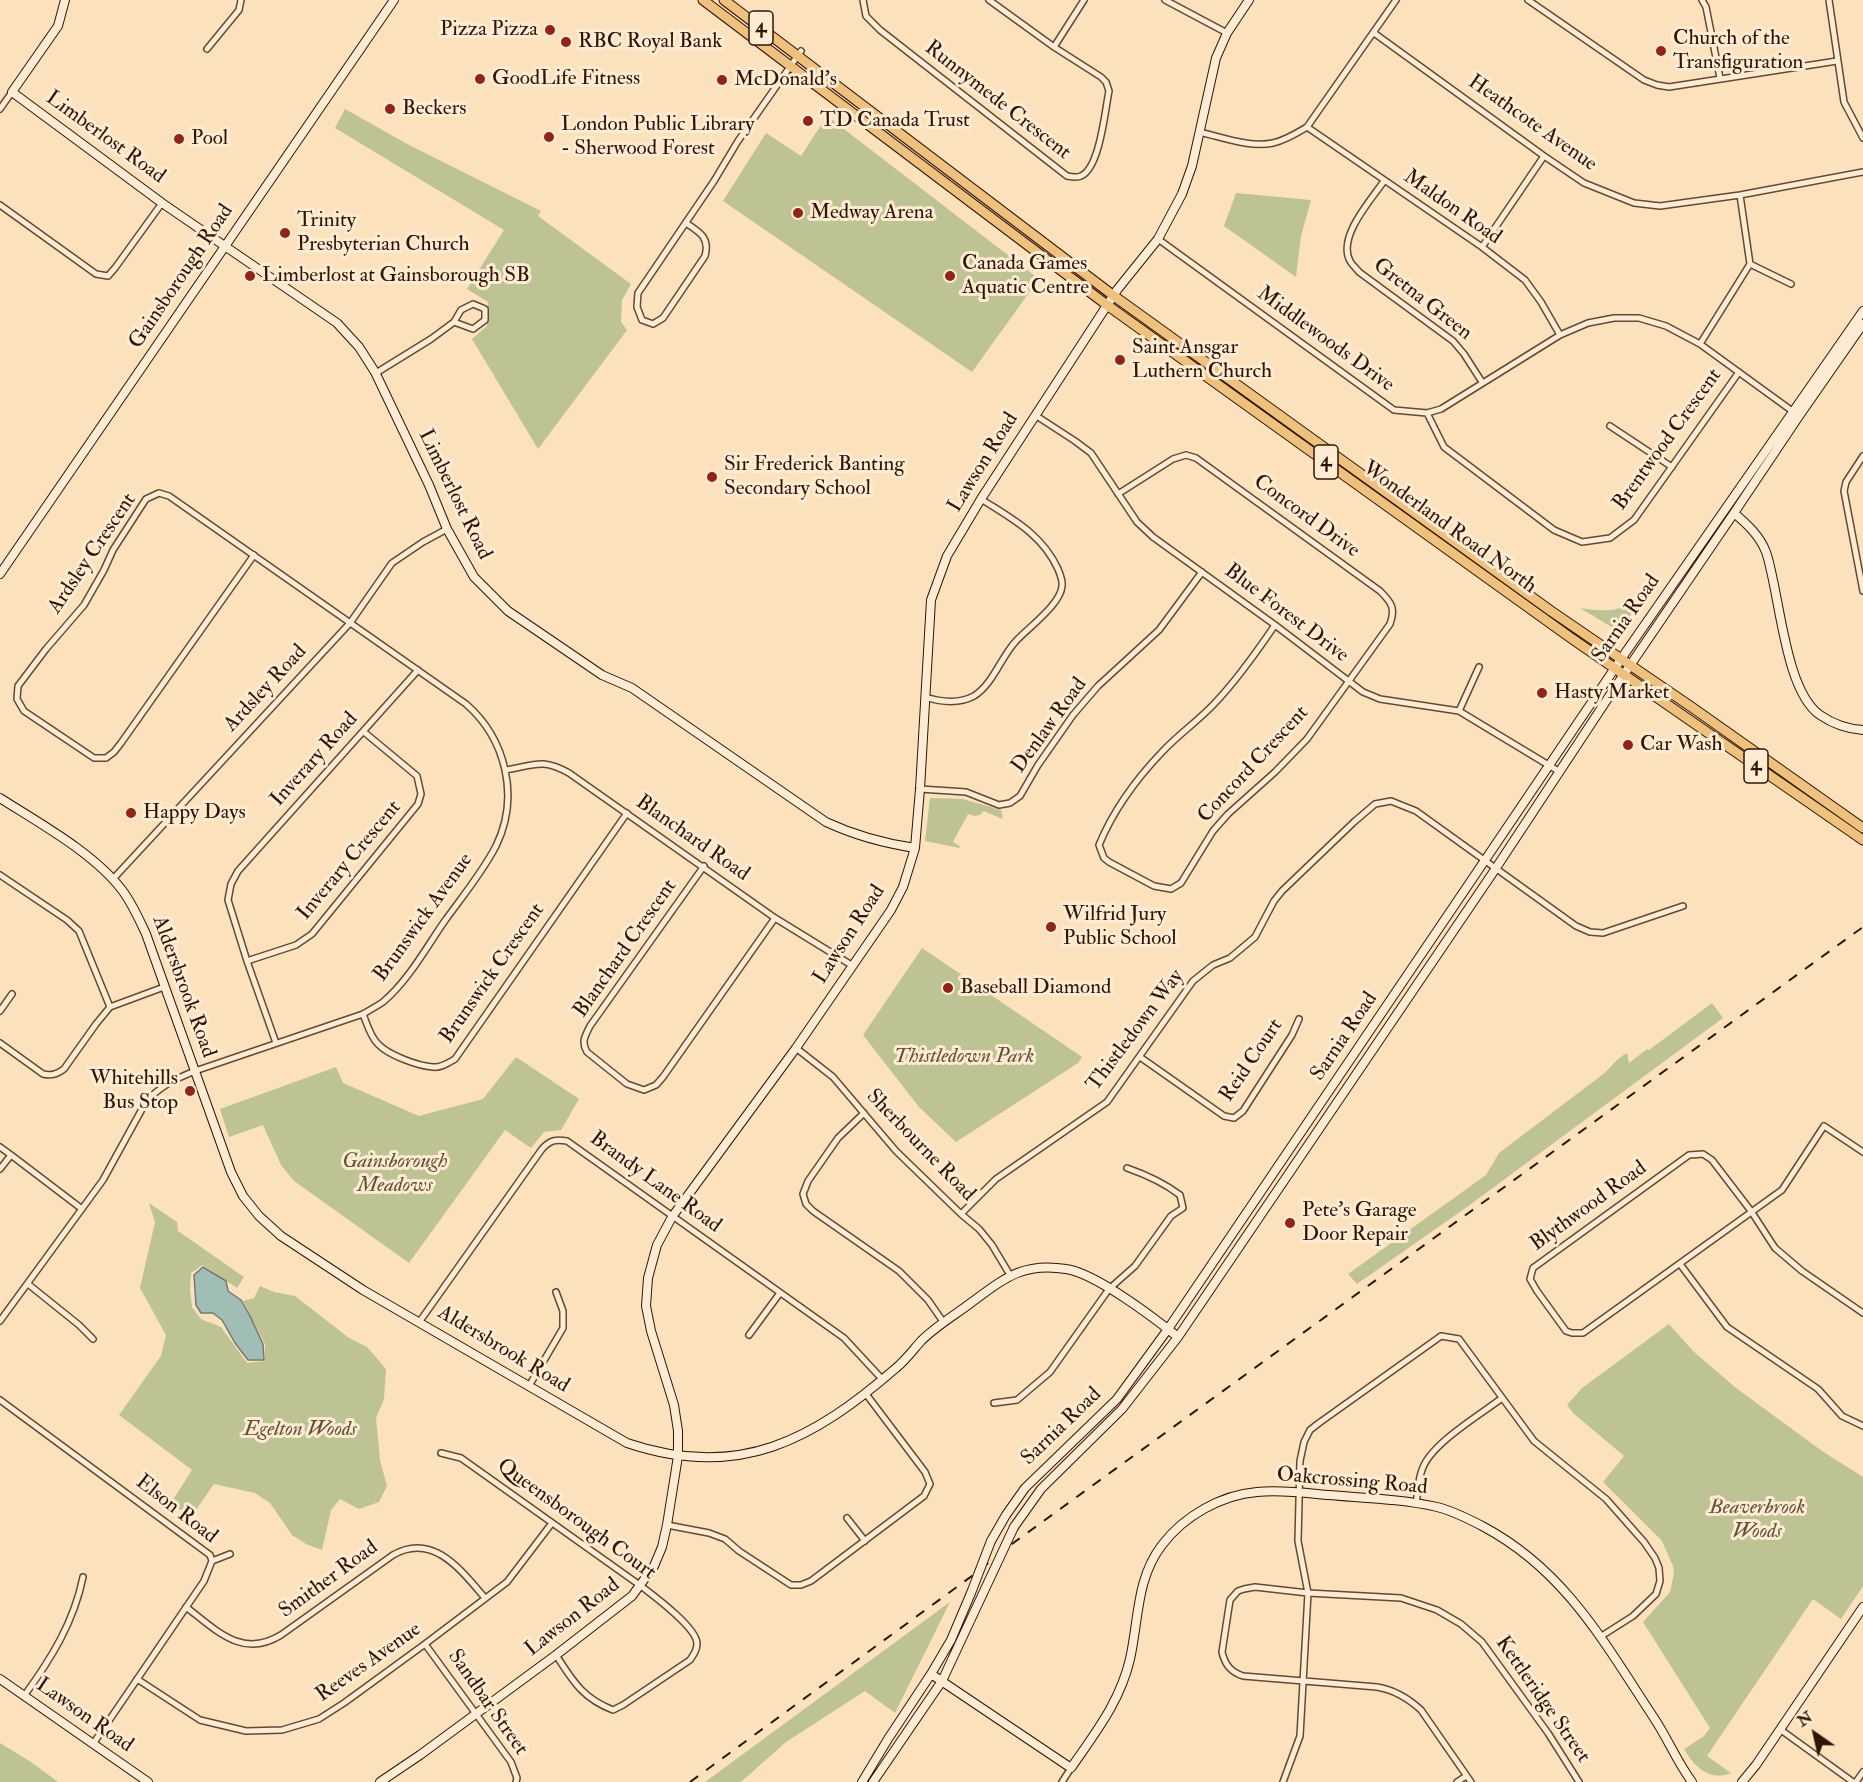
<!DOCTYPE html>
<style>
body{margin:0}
#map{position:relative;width:1863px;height:1782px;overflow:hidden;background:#fce2bc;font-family:"IM FELL Double Pica",serif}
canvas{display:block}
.north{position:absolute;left:1785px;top:1704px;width:60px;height:60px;-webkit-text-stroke:4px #fdecd3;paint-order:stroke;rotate:326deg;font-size:16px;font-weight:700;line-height:24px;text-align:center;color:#311406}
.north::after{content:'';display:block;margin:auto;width:21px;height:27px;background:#311406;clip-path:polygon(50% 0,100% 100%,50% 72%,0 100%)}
</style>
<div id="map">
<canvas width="1863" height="1782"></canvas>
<div class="north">N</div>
</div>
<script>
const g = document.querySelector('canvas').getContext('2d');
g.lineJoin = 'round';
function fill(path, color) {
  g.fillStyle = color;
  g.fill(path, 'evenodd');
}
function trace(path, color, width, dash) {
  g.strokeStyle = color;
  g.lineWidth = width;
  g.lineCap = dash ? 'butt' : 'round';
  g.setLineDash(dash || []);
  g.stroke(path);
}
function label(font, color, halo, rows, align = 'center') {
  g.font = font + ' "IM FELL Double Pica",serif';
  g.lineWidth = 6;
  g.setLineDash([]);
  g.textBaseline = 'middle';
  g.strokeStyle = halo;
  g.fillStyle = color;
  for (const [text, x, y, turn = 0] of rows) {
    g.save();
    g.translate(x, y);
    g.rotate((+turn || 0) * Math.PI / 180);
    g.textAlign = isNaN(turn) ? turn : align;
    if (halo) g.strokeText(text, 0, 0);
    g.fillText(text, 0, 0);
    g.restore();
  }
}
fill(new Path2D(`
 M345 109 409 145 541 211 538 216 631 284 622 300 621 322 627 330 538 449 472 339 487 326 488 302 467 289 504 230 335 128Z
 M827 116 1039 279 972 372 723 201 766 133 801 156Z
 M1236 193 1311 200 1301 236 1296 277 1224 226Z
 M1642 598 1620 632 1580 608C1606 612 1619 612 1642 598Z
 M930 798 963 799 1001 810 1003 819 984 811 980 815 975 816 968 814 953 842 960 846 959 848 925 841Z
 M922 948 1082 1057 1078 1063 956 1142 919 1107 863 1035Z
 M1712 1003 1723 1018 1467 1207 1357 1284 1348 1274 1486 1175 1499 1153 1602 1075C1611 1068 1617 1058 1627 1053L1629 1063 1647 1049 1649 1050Z
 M516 1057 579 1099 561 1130 544 1132 531 1148 505 1130 409 1263 294 1181 281 1165 263 1125 229 1137 220 1109 336 1067 343 1083 419 1116 483 1099Z
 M149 1203 177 1222 178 1231 244 1277 237 1288 203 1265 191 1273 190 1289 192 1307 201 1319 221 1327 247 1363 265 1361V1344L243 1301 254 1298 260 1286 274 1292 295 1296 349 1338 367 1347 386 1369 384 1399 376 1418 380 1460 387 1486 379 1502 359 1509 340 1499 331 1510 322 1550 306 1544 292 1535 270 1503 255 1493 214 1484 191 1517 171 1503 192 1470 119 1415 161 1356 166 1335 140 1288 155 1222Z
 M1669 1324 1693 1351 1736 1388 1822 1451 1863 1477V1586L1841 1619 1813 1599 1707 1756 1731 1773C1709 1782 1694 1766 1684 1749L1704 1736 1710 1728 1643 1622 1670 1592 1674 1573 1673 1566 1662 1541 1603 1482 1624 1456 1573 1413 1567 1405 1582 1388Z
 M950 1602 895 1713 865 1691 786 1742 741 1782H705Z
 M0 1743 31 1762 58 1782H0Z`), '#bdc392');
const water = new Path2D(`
 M203 1267 226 1281 228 1291 241 1300 250 1316 263 1344 264 1360H248L235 1343 222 1320 213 1313H201L196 1305 194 1275Z`);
fill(water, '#a0bdb6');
trace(water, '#747970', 1.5);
const street = new Path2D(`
 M863 0 866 16 880 30 1067 176C1072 177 1077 178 1081 176 1100 168 1105 110 1109 91L1106 82 1101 77 1054 47 989 0
 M1165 0 1227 33
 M1528 0 1644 80 1657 85 1669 87 1837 61
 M1702 0 1706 7 1720 78
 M1829 0 1844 102 1863 138
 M1374 33 1544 156 1584 183 1634 203 1660 206 1740 195 1863 172
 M1054 47 1084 0
 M207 49 239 10 241 0
 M0 109 12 92
 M1307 127 1482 247 1525 280 1541 302 1560 335
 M1199 132C1222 137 1250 148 1273 143 1286 140 1297 133 1307 127L1396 0
 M1384 181C1371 200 1337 237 1350 261 1352 265 1356 268 1359 272L1453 341 1464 354 1482 382
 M0 205 96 274 108 276 115 268 162 203
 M686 223C700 232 710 238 705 256L663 318 653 324 642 320 637 307 638 293 714 181 738 141 801 51
 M1158 239 1394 410 1427 413 1441 409 1560 335 1588 323 1614 318H1639L1666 326 1700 344 1795 413
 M1482 247 1544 156
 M1750 264 1791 284
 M1700 344 1750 264 1740 195
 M376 373 431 339 454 322 473 329 485 320V309L473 304 461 310 454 322
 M1427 413 1444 447 1554 530 1582 542 1610 538 1634 520 1739 372
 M1035 415 1075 441 1091 453 1137 522 1153 537 1275 625 1363 692 1380 699 1459 711 1560 772
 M1610 426 1672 467
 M1863 456 1846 482 1844 491 1863 591
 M1118 494 1173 459 1186 455 1196 458 1380 591C1391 602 1396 608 1390 624L1307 739 1275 772 1228 814 1213 831 1181 883 1171 889 1154 886 1109 862 1104 858 1099 845C1113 811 1137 778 1163 751 1179 734 1198 721 1214 704 1237 680 1256 653 1275 625
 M925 697C941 702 959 704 974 696 993 684 1001 657 1016 641 1028 628 1061 604 1062 586 1063 581 1060 574 1058 569 1042 534 1012 519 981 499
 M1459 711 1479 667
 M506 770C535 765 542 758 569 773L775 918 853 966
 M920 789 966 792 999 805 1010 803 1020 796 1038 765 1073 715 1098 686 1159 630 1202 572
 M704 866 590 1026C585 1036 581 1042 587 1052L627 1084 644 1090 656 1085 663 1077 775 918
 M0 875 67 920 79 931 110 1007
 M113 879 350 623 392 563 423 542 447 529
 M247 961 296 945 312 934 418 804 421 794 417 776 364 732
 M0 1011 12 994
 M363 1014C367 1024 370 1036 378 1044 388 1055 418 1066 433 1067 441 1068 448 1063 455 1059L627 813
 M0 1043 43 1074C52 1076 57 1074 64 1069L96 1024 110 1007 164 987
 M276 1043 247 961 228 900 231 884 238 871 418 670
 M796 1048 833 1077 896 1151 961 1214 979 1229 992 1245 1010 1275
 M1140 1057 1224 1116 1234 1118 1243 1111 1292 1035 1299 1019
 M864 1113 838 1138 808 1181 803 1194 806 1204 813 1211 899 1271 928 1300 944 1323
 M0 1147 11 1155
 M1863 1152 1824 1126 1782 1190 1583 1333H1572L1566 1331 1537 1291 1530 1279 1533 1268 1689 1155 1703 1154 1712 1160 1751 1211 1775 1248 1802 1271 1863 1313
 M0 1169 11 1155 82 1209
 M961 1214 996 1179 1107 1102 1193 981 1213 965 1230 958 1255 937 1274 901 1282 891 1354 822 1375 804 1391 801 1416 811 1576 926 1590 932 1603 933 1683 906
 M1680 1264 1727 1327 1818 1389 1842 1416 1863 1426
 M28 1284 79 1325 93 1339
 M0 1321 103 1180 147 1100C163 1085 175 1079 195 1071L363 1014C370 1010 377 1006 383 1002 408 981 426 948 444 922 462 897 482 873 496 846 520 797 506 739 466 704 367 634 268 565 169 496L159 493 146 499 113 550 104 570 84 605 46 649 18 686 17 699 24 711 94 758H106L114 752 121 743 254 555
 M420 1321 542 1149C550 1140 556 1139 567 1141L844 1338 882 1379
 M749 1335 780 1293
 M529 1386 563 1328V1311L556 1292
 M0 1400 210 1555 212 1561 204 1581 93 1744
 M994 1403 1017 1400 1050 1372 1109 1289 1135 1266 1171 1216 1183 1208 1180 1195C1163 1182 1147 1175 1127 1168
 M441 1453 461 1458 641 1586C654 1596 696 1627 697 1643 697 1650 694 1654 690 1660L623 1705 613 1710C582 1698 573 1681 556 1655
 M1416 1503C1418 1493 1418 1480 1422 1470 1430 1444 1480 1415 1502 1398
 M847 1518 865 1541
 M667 1525 709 1533 725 1539 739 1551 791 1585H801L811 1581 924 1496 930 1484 925 1472 866 1394
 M212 1561 230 1554
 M186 1607C216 1630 242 1659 281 1635L393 1555C433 1532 461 1570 485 1598
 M425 1644 511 1762 517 1778 516 1782
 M137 1679 200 1720 246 1731 282 1730 319 1719 344 1703 425 1644 507 1582 552 1523
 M24 1696C51 1659 74 1622 83 1577
 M1781 1730 1853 1782
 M1062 1782 1071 1768
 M1283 1782 1300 1736 1308 1593 1298 1541 1300 1461 1304 1442 1310 1430 1319 1423 1441 1336 1459 1339 1534 1441 1606 1499 1644 1542 1655 1558 1659 1568 1660 1581 1656 1594 1633 1616 1600 1637
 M1457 1782 1466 1776
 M1471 1782 1421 1710C1408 1698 1395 1690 1377 1687L1243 1676C1231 1672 1225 1665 1222 1652L1230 1600 1238 1591 1244 1589 1255 1587 1308 1593 1401 1598 1437 1610 1461 1624 1482 1642 1548 1733 1579 1782
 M1856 1782 1863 1772`);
const secondary = new Path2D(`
 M65 0 58 26 12 92 162 203 337 323 359 347 375 372 429 485 447 529 474 577 508 611 602 675 632 688 826 822C856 836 882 843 915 848
 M1734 513C1747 524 1760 536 1766 552 1780 593 1784 690 1820 715 1833 724 1848 729 1863 730
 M0 574 394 0
 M0 798C39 823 94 853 122 890 132 903 139 919 146 934L231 1172 243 1196 259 1216 281 1236 363 1290 627 1443C739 1481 813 1440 896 1368 906 1360 913 1350 921 1341 936 1326 955 1315 972 1302 1005 1278 1023 1262 1066 1269 1095 1273 1154 1318 1178 1337
 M1014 1527 1041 1489 1122 1409 1178 1337 1492 874 1614 689 1734 513 1799 416 1863 324
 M991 1541 1006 1515 1025 1488 1117 1399 1168 1329 1621 659 1863 311
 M931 1674 1071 1768C1095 1733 1120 1702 1130 1659 1139 1619 1136 1579 1162 1545 1184 1516 1221 1495 1257 1492 1277 1490 1298 1492 1317 1494 1357 1498 1398 1498 1437 1507 1453 1511 1469 1519 1484 1527 1566 1571 1605 1644 1654 1718 1668 1739 1677 1762 1692 1782
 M0 1679 148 1782
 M380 1782 420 1755 556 1655 632 1596 654 1566 662 1547 667 1525 678 1456V1431L674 1405 651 1331 646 1306 648 1278 657 1245 672 1217 796 1048 891 910 903 887 915 848 920 789 931 600 947 556 981 499 1117 290 1158 239 1182 194 1192 166 1216 58 1227 33 1249 0
 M862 1782 888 1739 931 1674 951 1640 971 1593
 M873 1782 942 1681 985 1589
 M1742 1782 1756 1765 1863 1607`);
const primary = new Path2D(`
 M703 0 1107 305 1571 638 1863 840
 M724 0 1114 296 1551 611 1693 708 1863 828`);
trace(street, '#644834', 8);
trace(secondary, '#311406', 10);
trace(primary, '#311406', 11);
trace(street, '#fdecd3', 5);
trace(secondary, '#fdecd3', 8);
trace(primary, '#eec17e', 9);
trace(new Path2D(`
 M690 1782 976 1573 1005 1549 1863 927`), '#311406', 2, [10, 10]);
const secondaryBridge = new Path2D(`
 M985 1589 1014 1527
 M971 1593 991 1541`);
trace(secondaryBridge, '#311406', 10, []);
trace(secondaryBridge, '#fdecd3', 8);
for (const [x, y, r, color] of [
 [550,30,6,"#8f2418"],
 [566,42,6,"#8f2418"],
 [1661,51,6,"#8f2418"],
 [480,79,6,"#8f2418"],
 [722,80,6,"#8f2418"],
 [390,109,6,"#8f2418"],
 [808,121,6,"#8f2418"],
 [549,137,6,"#8f2418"],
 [179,139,6,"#8f2418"],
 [798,213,6,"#8f2418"],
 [285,233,6,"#8f2418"],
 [250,276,6,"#8f2418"],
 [950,276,6,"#8f2418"],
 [1120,360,6,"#8f2418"],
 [712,477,6,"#8f2418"],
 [1542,693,6,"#8f2418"],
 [1628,745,6,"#8f2418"],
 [131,813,6,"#8f2418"],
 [1051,927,6,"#8f2418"],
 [948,988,6,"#8f2418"],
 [190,1091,6,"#8f2418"],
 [1290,1223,6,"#8f2418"]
]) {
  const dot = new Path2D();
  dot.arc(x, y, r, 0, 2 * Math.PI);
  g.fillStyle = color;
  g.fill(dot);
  trace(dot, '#fdecd3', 2);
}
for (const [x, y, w] of [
 [761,28,24],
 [1326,462,24],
 [1756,766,24]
]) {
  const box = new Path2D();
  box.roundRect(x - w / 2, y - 17, w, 34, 4.5);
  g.fillStyle = '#fdecd3';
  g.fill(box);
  trace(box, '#311406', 1.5);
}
label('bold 20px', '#311406', null, [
 ["4",761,28],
 ["4",1326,462],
 ["4",1756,766]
]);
label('21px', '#311406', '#fdecd3', [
 ["Pizza Pizza",538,30,"right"],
 ["Church of the",1673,39],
 ["Transfiguration",1673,63],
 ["RBC Royal Bank",578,42],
 ["GoodLife Fitness",492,79],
 ["McDonald's",734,80],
 ["Beckers",402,109],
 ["TD Canada Trust",820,121],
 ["London Public Library",561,125],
 ["- Sherwood Forest",561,149],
 ["Pool",191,139],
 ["Medway Arena",810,213],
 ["Trinity",297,221],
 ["Presbyterian Church",297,245],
 ["Canada Games",962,264],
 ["Aquatic Centre",962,288],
 ["Limberlost at Gainsborough SB",262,276],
 ["Saint Ansgar",1132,348],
 ["Luthern Church",1132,372],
 ["Sir Frederick Banting",724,465],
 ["Secondary School",724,489],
 ["Hasty Market",1554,693],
 ["Car Wash",1640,745],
 ["Happy Days",143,813],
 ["Wilfrid Jury",1063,915],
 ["Public School",1063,939],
 ["Baseball Diamond",960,988],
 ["Whitehills",178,1079,"right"],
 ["Bus Stop",178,1103,"right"],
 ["Pete's Garage",1302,1211],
 ["Door Repair",1302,1235]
], 'left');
label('21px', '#311406', '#fdecd3', [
 ["Runnymede Crescent",997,101,38],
 ["Heathcote Avenue",1532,124,35],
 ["Limberlost Road",105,138,36],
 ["Maldon Road",1452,208,35],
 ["Gainsborough Road",182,277,-56],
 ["Gretna Green",1422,300,38],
 ["Middlewoods Drive",1325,340,36],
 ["Brentwood Crescent",1668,440,-54],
 ["Lawson Road",984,463,-58],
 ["Limberlost Road",454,495,64],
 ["Concord Drive",1306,517,36],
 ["Wonderland Road North",1449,528,36],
 ["Ardsley Crescent",93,554,-56],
 ["Blue Forest Drive",1286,614,37],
 ["Sarnia Road",1627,619,-55],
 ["Ardsley Road",266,689,-47],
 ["Denlaw Road",1050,726,-54],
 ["Inverary Road",315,760,-48],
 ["Concord Crescent",1254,765,-47],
 ["Blanchard Road",692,839,35],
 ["Inverary Crescent",350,861,-50],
 ["Brunswick Avenue",424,918,-54],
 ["Lawson Road",850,935,-57],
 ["Blanchard Crescent",626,949,-55],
 ["Brunswick Crescent",493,974,-55],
 ["Aldersbrook Road",183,987,70],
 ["Thistledown Way",1136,1031,-53],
 ["Sarnia Road",1345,1037,-56],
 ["Reid Court",1252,1061,-56],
 ["Sherbourne Road",920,1146,46],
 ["Brandy Lane Road",655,1183,36],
 ["Blythwood Road",1589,1207,-36],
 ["Aldersbrook Road",503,1350,31],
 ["Sarnia Road",1062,1427,-44],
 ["Oakcrossing Road",1352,1482,5],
 ["Elson Road",176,1510,38],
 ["Queensborough Court",576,1520,36],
 ["Smither Road",329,1580,-36],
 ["Lawson Road",573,1618,-38],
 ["Reeves Avenue",369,1663,-35],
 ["Kettleridge Street",1542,1700,55],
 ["Sandbar Street",487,1703,55],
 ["Lawson Road",84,1716,35]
]);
label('italic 21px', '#625137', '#fdecd3', [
 ["Thistledown Park",964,1057],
 ["Gainsborough",395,1162],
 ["Meadows",395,1186],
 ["Egelton Woods",300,1430],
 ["Beaverbrook",1757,1508],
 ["Woods",1757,1532]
]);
</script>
